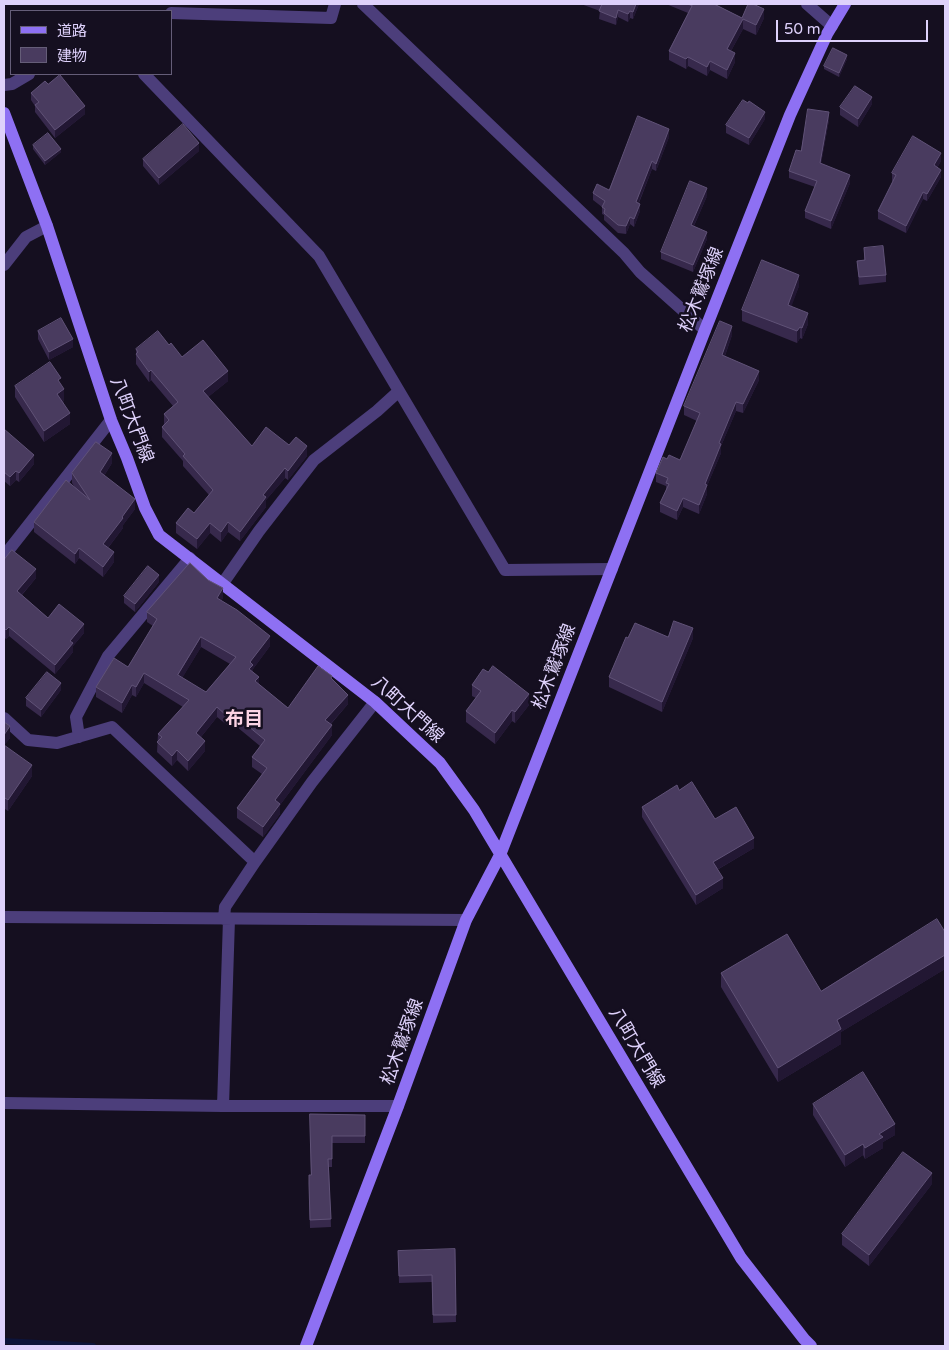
<!DOCTYPE html>
<meta charset="utf-8">
<style>
body{margin:0}
#map{position:relative;width:949px;height:1350px;overflow:hidden;background:#150f20;font-family:"Varela Round","Noto Sans JP",sans-serif}
canvas{display:block}
.frame{position:absolute;inset:0;border:5px solid #ded1fb;pointer-events:none}
.legend{position:absolute;left:10px;top:10px;width:162px;height:65px;box-sizing:border-box;background:#150f20;border:1px solid #655d78;margin:0;padding:6px 9px;list-style:none;font-size:15px;color:#ded1fb}
.legend li{display:flex;align-items:center;gap:10px;height:25px}
.legend b{width:25px;border:1px solid #655d78}
.scale{position:absolute;left:776px;top:20px;width:152px;height:22px;box-sizing:border-box;border:2px solid #ded1fb;border-top:0;padding-left:6px;font-size:15px;line-height:18px;white-space:nowrap;color:#ded1fb;-webkit-text-stroke:4px #150f20;paint-order:stroke}
</style>
<div id="map">
<canvas width="949" height="1350"></canvas>
<div class="frame"></div>
<ul class="legend">
<li><b style="height:6px;background:#8e70f3"></b>道路</li>
<li><b style="height:14px;background:#493b5f"></b>建物</li>
</ul>
<div class="scale">50 m</div>
</div>
<script>
const g = document.querySelector('canvas').getContext('2d');
g.lineJoin = 'round';
function trace(path, color, width, dash) {
  g.strokeStyle = color;
  g.lineWidth = width;
  g.lineCap = dash ? 'butt' : 'round';
  g.setLineDash(dash || []);
  g.stroke(path);
}
function fill(path, color) {
  g.fillStyle = color;
  g.fill(path, 'evenodd');
}
function label(font, color, halo, rows, align = 'center') {
  g.font = font + ' "Varela Round","Noto Sans JP",sans-serif';
  g.lineWidth = 5;
  g.setLineDash([]);
  g.textBaseline = 'middle';
  g.strokeStyle = halo;
  g.fillStyle = color;
  for (const [text, x, y, turn = 0] of rows) {
    g.save();
    g.translate(x, y);
    g.rotate((+turn || 0) * Math.PI / 180);
    g.textAlign = isNaN(turn) ? turn : align;
    if (halo) g.strokeText(text, 0, 0);
    g.fillText(text, 0, 0);
    g.restore();
  }
}
trace(new Path2D(`
 M4 1341 93 1346`), '#0d143a', 6);
trace(new Path2D(`
 M363 4 624 253 640 272 705 330
 M807 4 832 26
 M171 13 331 18 335 4
 M144 74 319 256 505 570 612 569
 M4 85 12 84 29 74
 M4 265 26 237 47 226
 M4 556 111 420
 M223 583 259 531 314 460 377 411 399 391
 M4 718 28 740 57 743 112 727 255 862 312 782 375 702
 M79 737 76 717 108 656 190 558
 M4 917 466 920
 M224 919 225 907 255 862
 M4 1103 223 1106H398
 M223 1106 229 919`), '#4c3e7b', 12);
trace(new Path2D(`
 M4 113 47 226 111 420 127 458 145 508 159 535 375 702 440 763 474 810 741 1258 804 1339 811 1346
 M306 1346 398 1106 466 920 500 855 705 330 790 115 827 34 845 4`), '#8e70f3', 12);
fill(new Path2D(`
 M581 4H639L633 19 630 18 628 22 618 17 616 25 599 19 600 11Z
 M666 4H714L742 18H764L756 35 743 29 731 51 735 62 727 79 710 70 707 76 688 66 686 69 669 60V51L688 13Z
 M847 59 839 77 824 69V66Z
 M31 93 85 114 55 138 35 112V106L31 100Z
 M872 104 858 127 840 115V107Z
 M765 119 749 145 726 133V125Z
 M829 120 821 163 850 183 831 229 805 218V211L815 187 789 178V171L801 151Z
 M669 137 656 171 652 169 639 203 640 211 634 227 630 224 626 234 618 233 604 220V215L602 214V207L593 200V193L609 190Z
 M33 145 61 152 45 165 33 149Z
 M199 151 159 185 143 166V159Z
 M941 161 937 168 941 177 927 201 923 199 906 233 878 219V211L893 181H892V173Z
 M707 196 694 226 707 239 693 272 661 259V252Z
 M864 248 886 275V282L859 285 857 261 864 260Z
 M799 286 791 306 808 324 802 339 800 338 797 343 742 321V310Z
 M38 331 73 347 49 360 38 339Z
 M732 335 725 356 759 380 743 413 736 411 721 446V453L707 486V494L699 514 683 507 677 520 660 512V503L666 491V486L656 482V473L667 459 680 460 697 421 684 415V406Z
 M169 345 182 357 228 381 208 397 252 446 289 445 307 456 288 480 285 478 266 500V507L240 541 228 532 221 542 210 533 197 549 176 533V523L194 513 209 495 183 466V461L162 437V427L164 424V414L173 406 151 380 149 382 136 364V349Z
 M61 384 64 400 63 401 70 424 44 442 15 397V386Z
 M4 429 34 464 19 482 16 480 10 486 4 481Z
 M112 463 104 476 135 509 123 525V528L108 548 114 562 103 577 79 558 75 564 34 532V522L75 488 72 483V473Z
 M4 560 36 578 22 595 48 618 84 633 73 646V652L55 674 9 636 6 639 4 637Z
 M159 582 135 612 124 603V596Z
 M223 598 221 601 270 646 253 669V672L259 684 288 708 332 679 348 704 331 724 332 735 280 805V814L263 837 237 818V808L262 774 252 767V757L260 746 231 722 227 725 217 717 201 737 205 751 188 771 177 760 172 766 157 752 158 734 183 707 144 683 136 697 132 695 122 713 96 697V687L128 667 153 626 147 622V612ZM201 647 230 664 206 692 182 678Z
 M668 637 693 638 662 712 609 687V677L628 638Z
 M472 685 529 705 515 723 512 721 495 744 466 722V711L476 698 472 696Z
 M61 690 41 717 26 706V698Z
 M4 722 10 738 4 745 32 776 8 811 5 809Z
 M679 790 715 819 754 848 717 870 723 888 696 905 642 817V807Z
 M945 932V969L841 1032V1044L778 1082 721 987V973L821 991Z
 M813 1104 895 1135 883 1142V1148L865 1159 863 1155 845 1167 813 1115Z
 M310 1114 365 1115V1143H332V1167H329L331 1227 310 1228 309 1192 311 1175Z
 M932 1184 869 1266 842 1245V1234Z
 M455 1249 456 1322 433 1323 432 1282 399 1283 398 1251Z`), '#37294c');
fill(new Path2D(`
 M636 4H639L633 19V12Z
 M764 9V18L756 35V25Z
 M618 10V17L616 25V18Z
 M630 11V18L628 22V14Z
 M743 19V29L727 58V49Z
 M735 53V62L727 79V70Z
 M847 55V59L839 77V73Z
 M688 57V66L686 69V59Z
 M710 61V70L707 76V67Z
 M872 97V104L858 127V119Z
 M85 106V114L55 138V130Z
 M765 112V119L749 145V138Z
 M829 112V120L820 170V163Z
 M669 129V137L656 171V164Z
 M199 143V151L159 185V178Z
 M61 149V152L45 165V161Z
 M941 153V161L934 173V165Z
 M652 161V169L636 209V202Z
 M941 170V177L927 201V194Z
 M850 175V183L831 229V221Z
 M707 188V196L691 232V225Z
 M923 192V199L906 233V226Z
 M640 204V211L634 227V219Z
 M630 217V224L626 234V226Z
 M707 232V239L693 272V265Z
 M799 275V286L788 316V305Z
 M808 313V324L802 339V328Z
 M732 326V335L722 364V355Z
 M800 327V338L797 343V331Z
 M73 339V347L49 360V352Z
 M151 370V380L149 382V372Z
 M228 371V381L203 401V391Z
 M759 371V380L743 413V404Z
 M64 389V400L57 405V394Z
 M736 402V411L721 446V453L707 486V494L699 514V505L705 484 719 443Z
 M70 413V424L44 442V431Z
 M307 446V456L288 480V471Z
 M112 453V463L100 482V472Z
 M34 455V464L19 482V473Z
 M285 468V478L266 500V507L240 541V532L263 495Z
 M16 471V480L10 486V477Z
 M683 498V507L677 520V511Z
 M135 499V509L123 525V528L103 554V544Z
 M228 522V532L221 542V532Z
 M210 523V533L197 549V539Z
 M79 548V558L75 564V554Z
 M114 552V562L103 577V567Z
 M36 569V578L17 600V591Z
 M159 575V582L135 612V604Z
 M223 588V598L217 608V598Z
 M84 624V633L73 646V652L55 674V665L70 641Z
 M9 627V636L6 639V630Z
 M693 628V638L662 712V702Z
 M270 636V646L253 669V675L249 669 250 662Z
 M201 637V647L178 685V675Z
 M144 673V683L136 697V687Z
 M259 677V687L255 681Z
 M61 683V690L41 717V710Z
 M132 685V695L122 713V703Z
 M529 694V705L515 723V712Z
 M348 695V704L325 730V720Z
 M217 707V717L196 743V733Z
 M512 710V721L495 744V733Z
 M231 712V722L227 725V716Z
 M332 725V735L280 805V814L263 837V827L275 800Z
 M10 726V738L4 746V735Z
 M205 741V751L188 771V761Z
 M177 750V760L172 766V756Z
 M32 765V776L8 811V800Z
 M5 798V809L4 811V800Z
 M754 838V848L713 872V862Z
 M723 878V888L696 905V895Z
 M945 955V969L841 1032V1044L778 1082V1068L837 1020Z
 M895 1124V1135L883 1142V1148L865 1159V1148L879 1134Z
 M863 1144V1155L845 1167V1155Z
 M932 1173V1184L869 1266V1255Z`), '#221733');
const building = new Path2D(`
 M601 4H636L633 12 630 11 628 14 618 10 616 18 599 11 602 4Z
 M688 4H714L742 18 748 4H753L764 9 756 25 743 19 727 49 735 53 727 70 710 61 707 67 688 57 686 59 669 51 692 6Z
 M833 48 847 55 839 73 824 66Z
 M60 75 85 106 55 130 35 105 39 102 31 93 45 81 48 84Z
 M855 86 872 97 858 119 840 107Z
 M743 100 748 103 749 101 765 112 749 138 726 125Z
 M808 109 829 112 820 163 850 175 831 221 805 211 817 181 789 171 796 150 801 151Z
 M638 116 669 129 656 164 652 161 636 202 640 204 634 219 630 217 626 226 618 225 604 213 605 209 602 207 605 201 593 193 597 184 609 190Z
 M183 124 199 143 159 178 143 159Z
 M48 133 61 149 45 161 33 145Z
 M913 136 941 153 934 165 941 170 927 194 923 192 906 226 878 211 896 175 892 173Z
 M690 181 707 188 691 225 707 232 693 265 661 252Z
 M883 246 886 275 859 277 857 261 865 260 864 248Z
 M762 260 799 275 788 305 808 313 802 328 800 327 797 331 742 310Z
 M61 318 73 339 49 352 38 331Z
 M720 321 732 326 722 355 759 371 743 404 736 402 719 443 721 444 705 484 707 485 699 505 683 498 677 511 660 503 669 484 666 483 668 478 656 473 663 457 667 459 669 455 680 460 700 413 684 406Z
 M158 331 169 345 171 343 182 357 203 340 228 371 203 391 252 446 266 427 289 445 296 437 307 446 288 471 285 468 263 495 266 497 240 532 228 522 221 532 210 523 197 539 176 523 188 508 194 513 213 490 183 456 185 454 162 427 169 420 164 414 178 402 151 370 149 372 136 354 138 352 136 349Z
 M50 362 61 378 58 380 64 389 57 394 70 413 44 431 15 386Z
 M4 429 34 455 19 473 16 471 10 477 4 472Z
 M96 442 112 453 100 472 135 499 122 517 123 518 103 544 114 552 103 567 79 548 75 554 34 522 66 480 90 500 72 473Z
 M12 550 36 569 17 591 48 618 59 604 84 624 70 641 73 643 55 665 9 627 6 630 4 628V560Z
 M190 563 208 580 223 588 217 598 237 610 270 636 250 662 253 665 249 669 259 677 255 681 288 708 318 666 332 676 331 678 348 695 325 720 332 725 275 800 280 804 263 827 237 808 267 768 252 757 265 740 231 712 227 716 217 707 196 733 205 741 188 761 177 750 172 756 157 742 162 737 158 734 189 700 144 673 136 687 132 685 122 703 96 687 114 658 128 667 157 619 147 612ZM201 637 236 657 206 692 178 675Z
 M148 566 159 575 135 604 124 596Z
 M674 621 693 628 662 702 609 677 626 637 628 638 635 623 668 637Z
 M493 666 529 694 515 712 512 710 495 733 466 711 481 691 472 685 483 669 488 672Z
 M47 672 61 683 41 710 26 698Z
 M4 722 10 726 4 735Z
 M4 745 32 765 8 800 5 798 4 800Z
 M692 782 715 819 736 807 754 838 713 862 723 878 696 895 642 807 677 785 679 790Z
 M937 919 945 932V955L837 1020 841 1029 778 1068 721 973 787 934 821 991Z
 M863 1072 895 1124 879 1134 883 1137 865 1148 863 1144 845 1155 813 1104Z
 M310 1114 365 1115V1136H332V1159H328L331 1219 310 1220 309 1184V1175H311Z
 M903 1152 932 1173 869 1255 842 1234Z
 M455 1249 456 1315H433L432 1275 399 1276 398 1251Z`);
fill(building, '#493b5f');
trace(building, '#605277', 1);
label('18px', '#ded1fb', '#150f20', [
 ["松木鷲塚線",702,290,-68],
 ["八町大門線",131,420,69],
 ["松木鷲塚線",555,667,-69],
 ["八町大門線",407,710,42],
 ["松木鷲塚線",403,1042,-70],
 ["八町大門線",636,1048,59]
]);
label('bold 19px', '#fbd3e4', '#150f20', [
 ["布目",244,720]
]);
</script>
